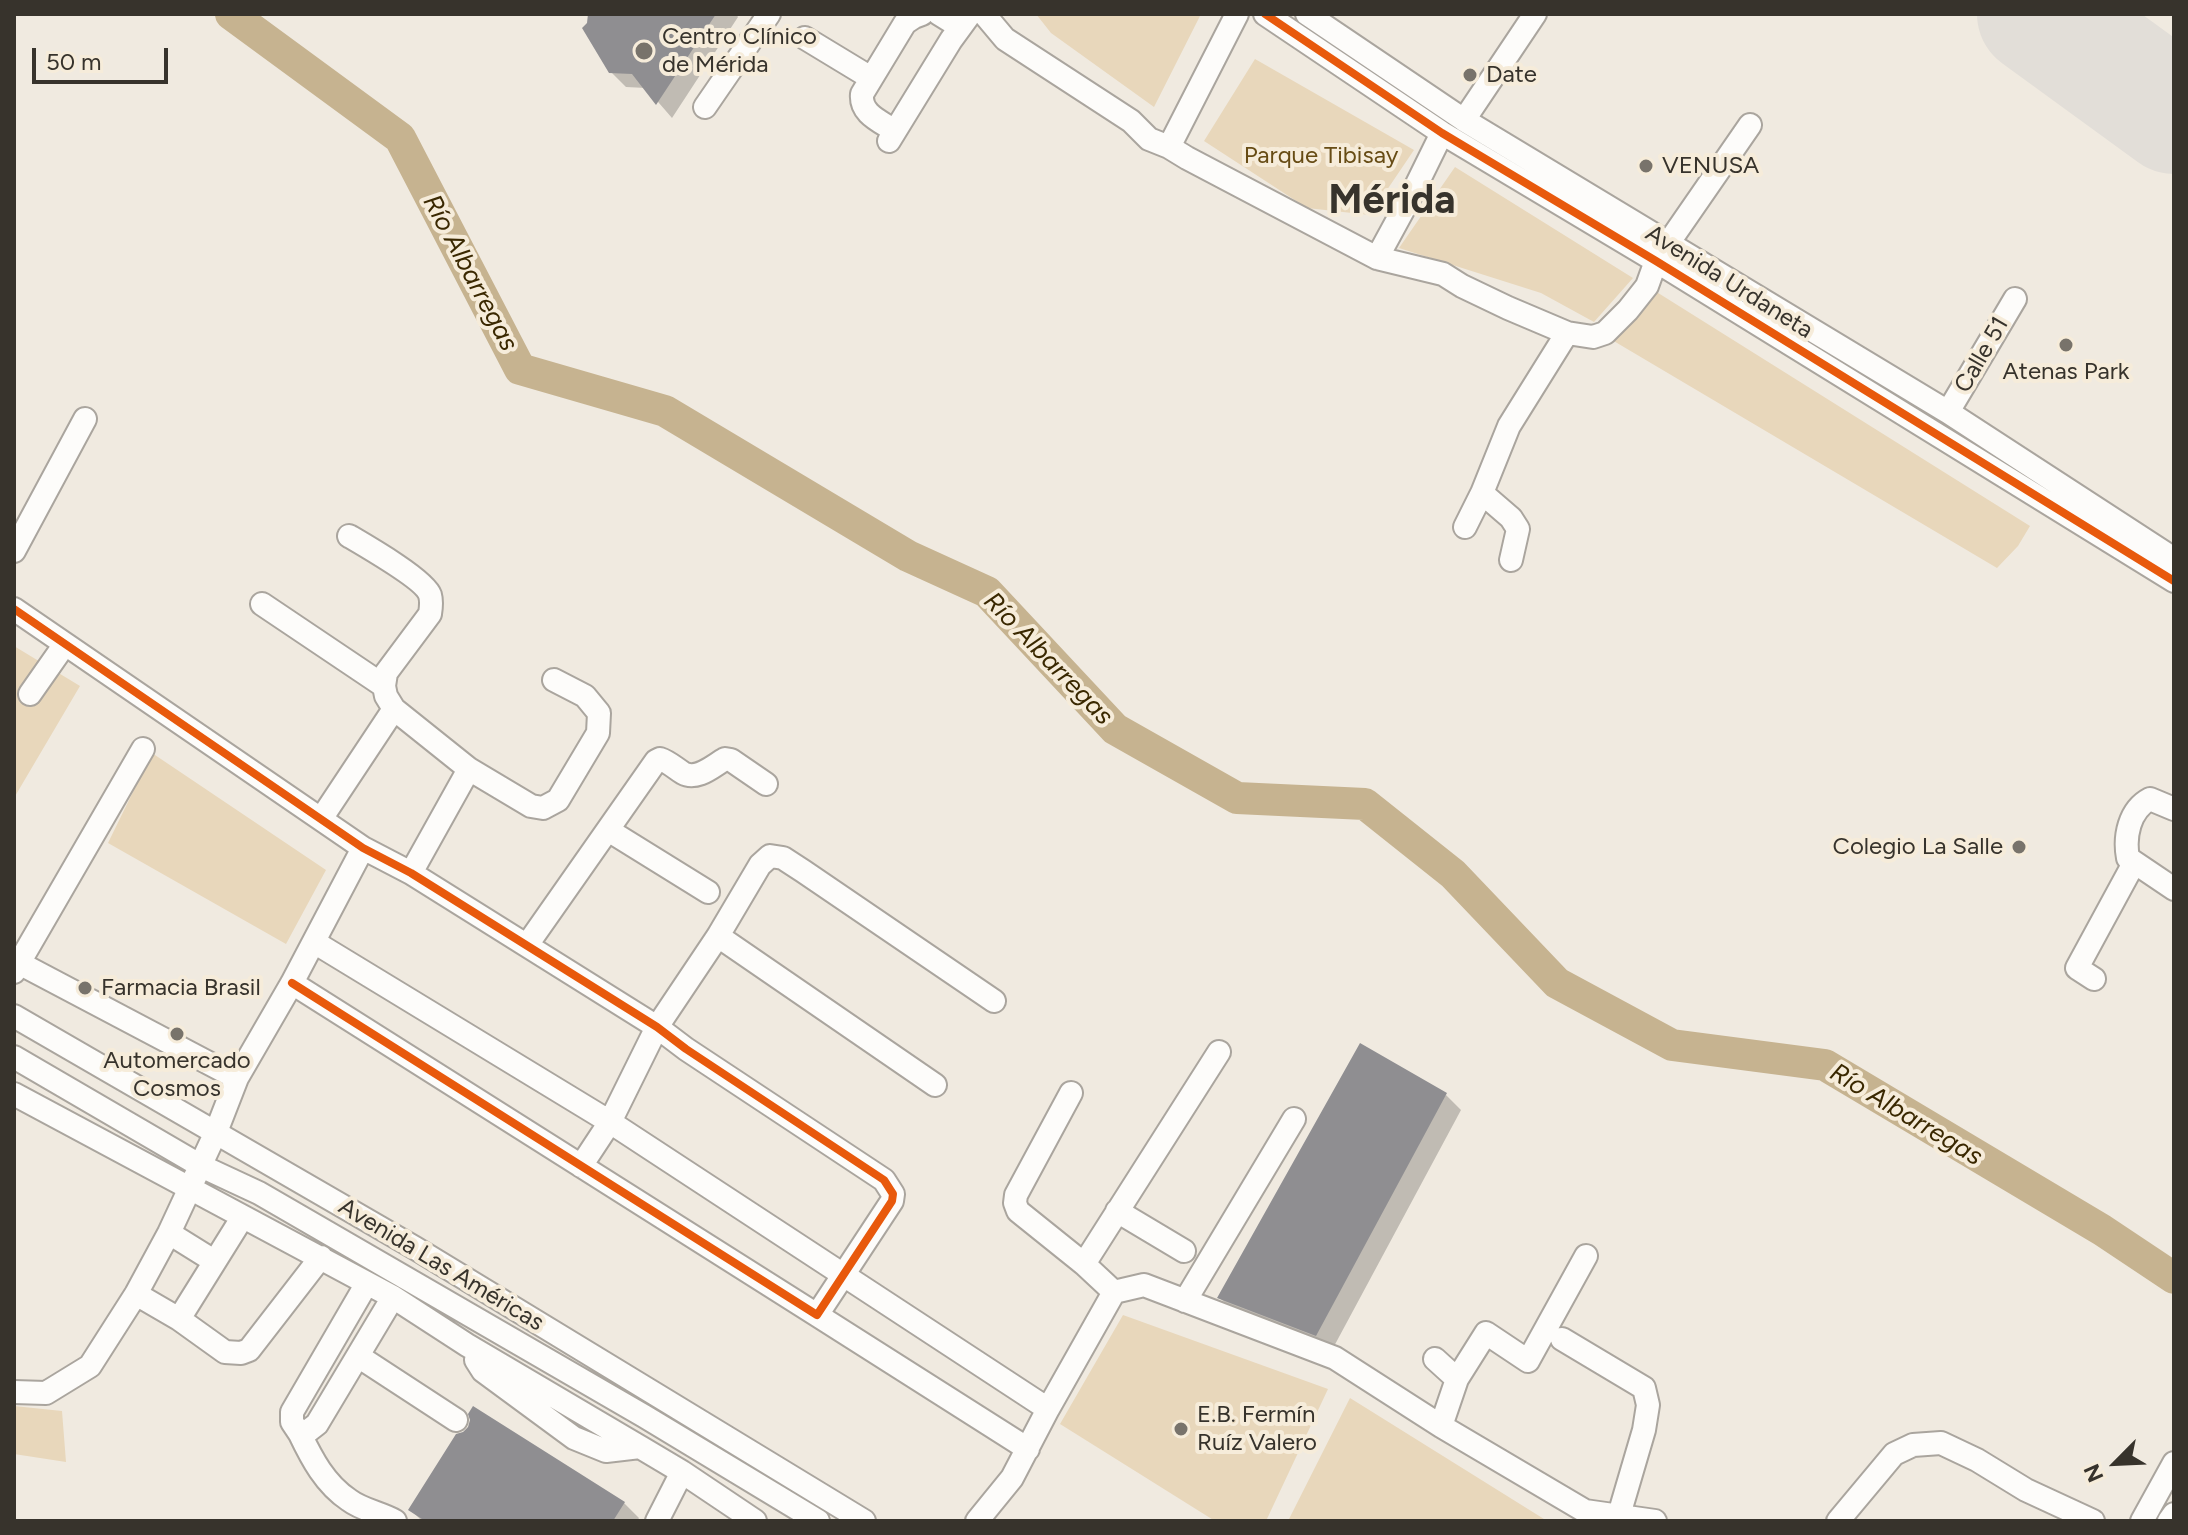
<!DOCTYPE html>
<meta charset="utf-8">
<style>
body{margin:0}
#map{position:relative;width:2188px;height:1535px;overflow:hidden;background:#f0eae0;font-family:Figtree,sans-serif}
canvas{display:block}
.frame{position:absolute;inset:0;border:16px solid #37332c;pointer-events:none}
.north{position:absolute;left:2076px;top:1423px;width:80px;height:80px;-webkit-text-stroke:6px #f6ecda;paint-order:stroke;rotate:246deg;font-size:22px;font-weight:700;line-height:32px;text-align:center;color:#37332c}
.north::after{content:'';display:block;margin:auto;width:28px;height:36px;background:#37332c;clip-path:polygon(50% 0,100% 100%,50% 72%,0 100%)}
.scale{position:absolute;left:32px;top:48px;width:136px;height:36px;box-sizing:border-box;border:4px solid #37332c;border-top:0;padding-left:10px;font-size:24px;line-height:28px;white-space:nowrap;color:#37332c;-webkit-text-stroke:6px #f6ecda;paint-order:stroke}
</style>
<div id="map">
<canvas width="2188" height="1535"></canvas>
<div class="frame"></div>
<div class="north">N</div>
<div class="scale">50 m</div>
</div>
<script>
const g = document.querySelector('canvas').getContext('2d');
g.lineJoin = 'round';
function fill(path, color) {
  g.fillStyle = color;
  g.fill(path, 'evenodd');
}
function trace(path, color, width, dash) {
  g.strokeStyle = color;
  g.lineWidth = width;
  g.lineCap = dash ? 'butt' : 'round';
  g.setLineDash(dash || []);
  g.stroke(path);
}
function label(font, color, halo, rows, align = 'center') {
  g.font = font + ' Figtree,sans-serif';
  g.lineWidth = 8;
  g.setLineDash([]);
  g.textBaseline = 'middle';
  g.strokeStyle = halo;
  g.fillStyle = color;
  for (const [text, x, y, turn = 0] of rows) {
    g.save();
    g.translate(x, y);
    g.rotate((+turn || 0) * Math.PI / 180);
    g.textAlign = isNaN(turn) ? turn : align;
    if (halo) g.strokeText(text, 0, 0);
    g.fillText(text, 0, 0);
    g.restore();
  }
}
fill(new Path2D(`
 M1036 14H1198L1200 16 1154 107 1051 33Z
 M1255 59 1414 150 1370 215 1307 208 1204 141Z
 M1455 167 1633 278 1594 322 1541 293 1399 248Z
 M1655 291 2030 526 2018 546 1997 568 1612 340 1635 320Z
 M14 646 80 686 14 798Z
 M152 753 326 870 286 944 108 843Z
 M1123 1315 1328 1389 1266 1521H1215L1060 1424Z
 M1350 1398 1544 1519 1543 1521H1288Z
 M14 1406 62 1411 66 1462 14 1454Z`), '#e8d7bb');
fill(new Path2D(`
 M590 14H736L738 17 672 118 646 88 626 87 611 72Z
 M1446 1095 1461 1110 1332 1350 1234 1312 1219 1297Z
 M624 1503 639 1518 637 1521H422L411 1510Z`), '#0003');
trace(new Path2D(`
 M231 14 400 138 520 369 665 411 908 556 987 592 1115 729 1237 798 1365 804 1453 874 1557 983 1672 1045 1825 1065 2102 1230 2174 1278`), '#c6b390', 32);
trace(new Path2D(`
 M2038 14 2174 113`), '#e2ded8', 122);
fill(new Path2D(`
 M588 14H716L656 105 632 74 609 73 582 28 587 23Z
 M1360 1043 1447 1093 1316 1336 1217 1298Z
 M473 1406 625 1502 613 1521H425L408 1510 456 1434 463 1432 468 1427 470 1420 468 1414Z`), '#8f8e91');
const minor = new Path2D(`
 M939 14 960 27
 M984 14 1005 39 1131 121 1149 139 1169 147 1187 158 1377 258 1443 274 1462 286 1508 308 1567 333 1593 337 1605 333 1628 310 1647 286 1656 261 1750 125
 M1265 14 1442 133 1656 261 2174 581
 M1307 14 1464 120 1948 412 2174 559
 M805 38 871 78
 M705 107 769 14
 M1464 120 1535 14
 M895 131C880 121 860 114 862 94L905 23 914 17 922 14
 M889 141 951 40 970 14
 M1169 147 1237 14
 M1377 258 1414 190 1442 133
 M1948 412 2015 299
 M1465 527 1482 493
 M349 536C366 546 425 580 430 595 432 602 431 608 430 614L386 673 384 686 386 696 394 709 469 769 531 806 543 808 558 800 598 733 599 713 585 696 554 680
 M14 551 85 419
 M1511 560 1518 529 1511 518 1482 493 1509 426 1567 333
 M262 604 384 686
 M14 609 363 848 411 873 657 1027 686 1049 884 1180 893 1194 892 1201 817 1315 292 983
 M30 694 65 644
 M2174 809 2150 799C2129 810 2124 837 2128 858L2174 889
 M321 819 394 709
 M608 830 708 892
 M411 873 469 769
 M718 936 935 1085
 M314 942 610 1122 1048 1409
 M527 945 656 761 660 759C669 762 675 768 683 773 697 781 713 766 725 759L731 760 766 784
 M19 963 143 749
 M14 972 19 963 237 1078
 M2094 979 2077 968 2134 863
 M14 1016 415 1248 864 1521
 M14 1057 201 1166 259 1193 644 1416 818 1521
 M1071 1093 1016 1195 1015 1203 1018 1211 1084 1264 1114 1292
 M14 1094 393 1297 467 1345 640 1447
 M581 1166 610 1122 657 1027 718 936 760 865 770 856 783 858 803 871 994 1001
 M1117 1211 1184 1251
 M169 1233 214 1261
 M1084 1264 1219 1052
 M367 1283 292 1412V1422L300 1434 308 1431 317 1424 393 1297
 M136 1294 179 1319 225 1352 241 1353 249 1350 321 1257
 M1185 1301 1294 1119
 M817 1315 1028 1449
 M179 1319 242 1218
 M1562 1339 1644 1388 1648 1405 1644 1430 1619 1515
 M358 1356 456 1420
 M1435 1359 1457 1379
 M476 1360 483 1371 574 1438 606 1451 640 1447 682 1472 755 1521
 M14 1392 46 1393 90 1366 136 1294 169 1233 216 1132 237 1078 292 983 363 848
 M1441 1426 1457 1379 1486 1333 1528 1361 1586 1256
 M300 1434C312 1459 325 1484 349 1500 362 1510 381 1513 395 1521
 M657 1521 682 1472
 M977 1521 1012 1478 1048 1409 1114 1292 1144 1285 1335 1358 1441 1426 1585 1511 1655 1521
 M1838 1521 1894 1454 1913 1445 1941 1443 1977 1460 2026 1490 2093 1521
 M2142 1521 2174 1463
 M2169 1521 2174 1514`);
trace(minor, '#aaa59e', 26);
trace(minor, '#fdfcfa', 22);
trace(new Path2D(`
 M1265 14 1442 133 1656 261 2174 581
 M14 609 363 848 411 873 657 1027 686 1049 884 1180 893 1194 892 1201 817 1315 292 983`), '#e8590c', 8);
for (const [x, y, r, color] of [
 [644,51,10,"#78736b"],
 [1470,75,8,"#78736b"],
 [1646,166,8,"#78736b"],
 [2066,345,8,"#78736b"],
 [2019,847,8,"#78736b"],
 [85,988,8,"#78736b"],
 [177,1034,8,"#78736b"],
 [1181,1429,8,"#78736b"]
]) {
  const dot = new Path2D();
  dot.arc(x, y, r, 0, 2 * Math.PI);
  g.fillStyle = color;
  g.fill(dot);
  trace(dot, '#f6ecda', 3);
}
label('24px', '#37332c', '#f6ecda', [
 ["Centro Clínico",662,37],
 ["de Mérida",662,65],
 ["Date",1486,75],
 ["VENUSA",1662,166],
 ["Atenas Park",2066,372,"center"],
 ["Colegio La Salle",2003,847,"right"],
 ["Farmacia Brasil",101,988],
 ["Automercado",177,1061,"center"],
 ["Cosmos",177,1089,"center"],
 ["E.B. Fermín",1197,1415],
 ["Ruíz Valero",1197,1443]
], 'left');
label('24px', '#674c15', '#f6ecda', [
 ["Parque Tibisay",1321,156]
]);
label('24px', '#37332c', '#f6ecda', [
 ["Avenida Urdaneta",1729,282,32],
 ["Calle 51",1982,355,-60],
 ["Avenida Las Américas",441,1265,31]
]);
label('italic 26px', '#3a2801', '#f6ecda', [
 ["Río Albarregas",470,273,62],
 ["Río Albarregas",1048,659,46],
 ["Río Albarregas",1906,1115,31]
]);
label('bold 40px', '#37332c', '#f6ecda', [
 ["Mérida",1392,201]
]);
</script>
